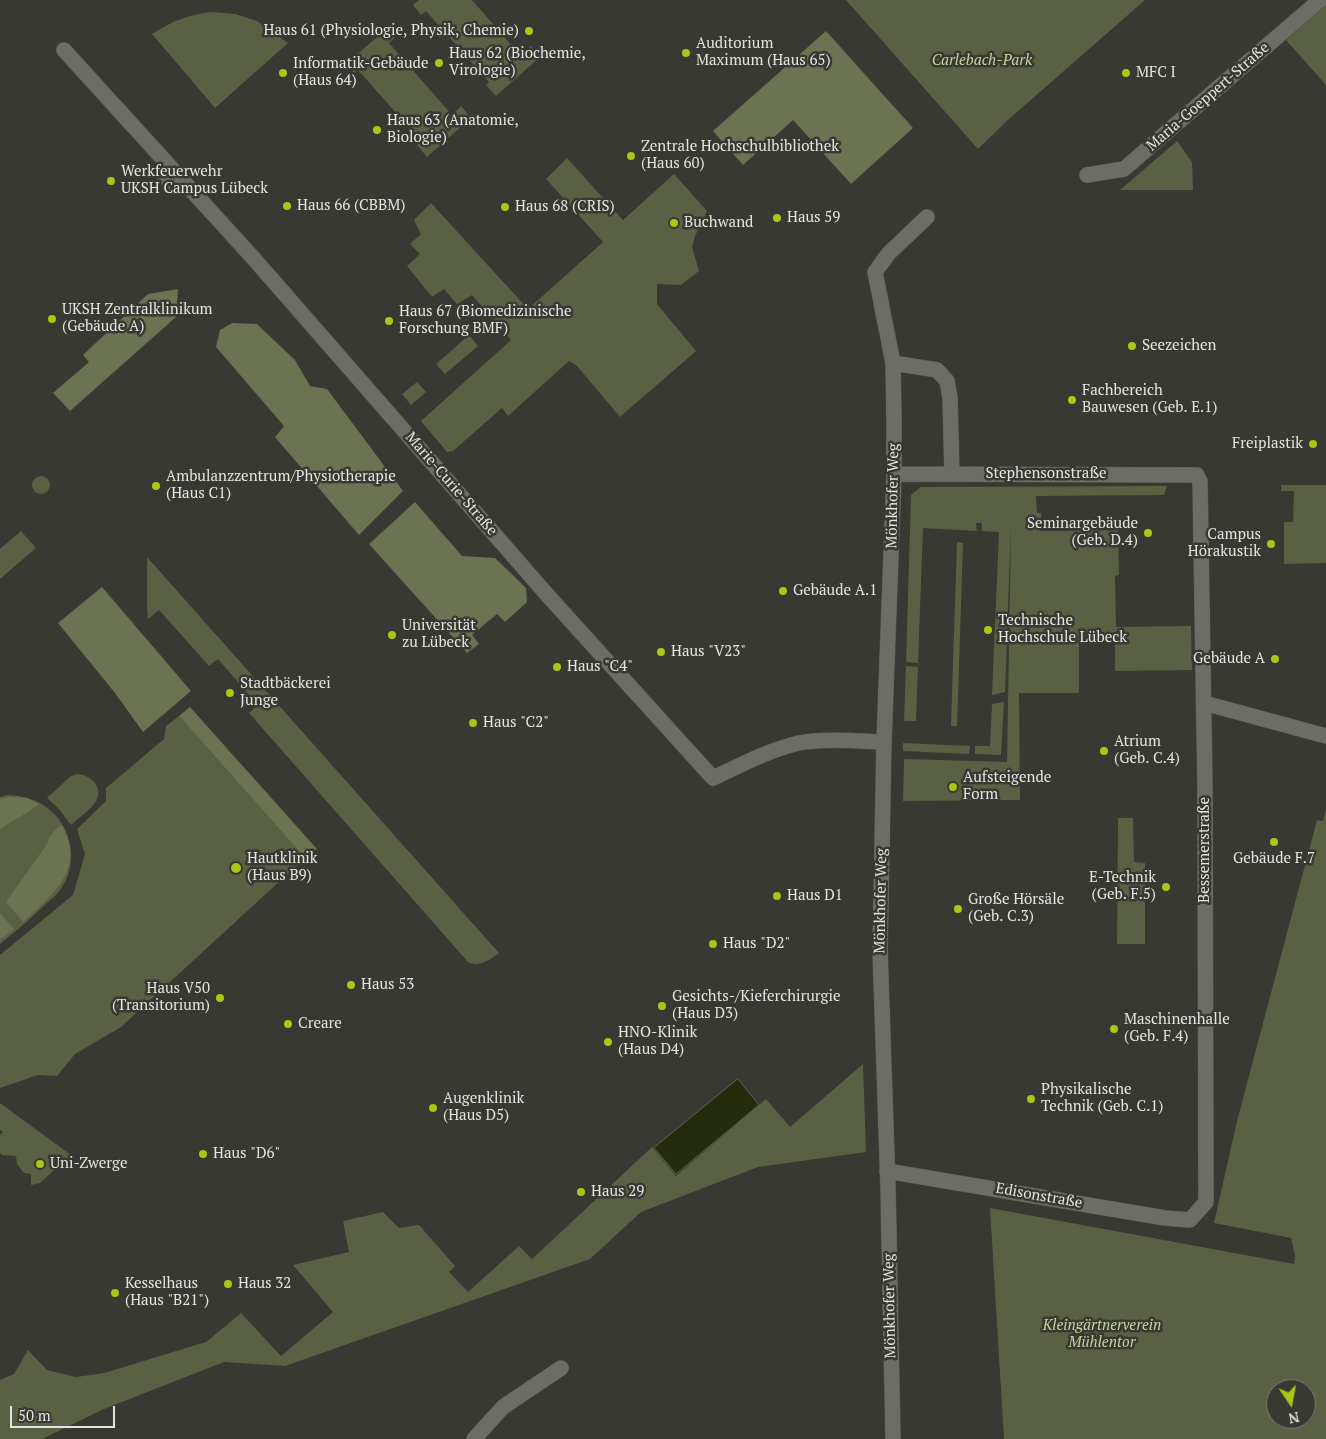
<!DOCTYPE html>
<meta charset="utf-8">
<style>
body{margin:0}
#map{position:relative;width:1326px;height:1439px;overflow:hidden;background:#373932;font-family:"PT Serif",serif}
canvas{display:block}
.north{position:absolute;left:1266px;top:1379px;width:50px;height:50px;box-sizing:border-box;background:#373932;border:1px solid #7c7e78;border-radius:50%;rotate:168deg;font-size:14px;font-weight:700;line-height:20px;text-align:center;color:#e3e5e0}
.north::after{content:'';display:block;margin:auto;width:18px;height:22px;background:#abc614;clip-path:polygon(50% 0,100% 100%,50% 72%,0 100%)}
.scale{position:absolute;left:10px;top:1406px;width:105px;height:22px;box-sizing:border-box;border:2px solid #e3e5e0;border-top:0;padding-left:6px;font-size:15px;line-height:18px;white-space:nowrap;color:#e3e5e0;-webkit-text-stroke:4px #373932;paint-order:stroke}
</style>
<div id="map">
<canvas width="1326" height="1439"></canvas>
<div class="north">N</div>
<div class="scale">50 m</div>
</div>
<script>
const g = document.querySelector('canvas').getContext('2d');
g.lineJoin = 'round';
function fill(path, color) {
  g.fillStyle = color;
  g.fill(path, 'evenodd');
}
function trace(path, color, width, dash) {
  g.strokeStyle = color;
  g.lineWidth = width;
  g.lineCap = dash ? 'butt' : 'round';
  g.setLineDash(dash || []);
  g.stroke(path);
}
function label(font, color, halo, rows, align = 'center') {
  g.font = font + ' "PT Serif",serif';
  g.lineWidth = 5;
  g.setLineDash([]);
  g.textBaseline = 'middle';
  g.strokeStyle = halo;
  g.fillStyle = color;
  for (const [text, x, y, turn = 0] of rows) {
    g.save();
    g.translate(x, y);
    g.rotate((+turn || 0) * Math.PI / 180);
    g.textAlign = isNaN(turn) ? turn : align;
    if (halo) g.strokeText(text, 0, 0);
    g.fillText(text, 0, 0);
    g.restore();
  }
}
fill(new Path2D(`
 M419 0H472L520 55 531 46 540 57 496 96 486 85 489 82 426 11 421 15 413 5Z
 M846 0H1145L1009 119 978 149Z
 M1326 5V85L1286 40Z
 M212 12 236 14 257 21 288 43 215 108 152 34C173 21 187 15 212 12Z
 M390 26 398 35 389 43 452 115 461 106 471 118 427 157 417 145 421 141 358 70 354 73 346 64Z
 M1177 141 1192 162 1193 190H1120Z
 M567 158 623 220 674 174 707 211 695 236 692 247 699 271 681 285 657 284V304L696 351 620 417 577 366 569 361 508 416 502 408 453 451 447 452 421 421 511 340 472 295 457 304 444 289 432 297 407 266 420 254 410 244 421 234 414 220 431 203 528 309 603 242 546 179Z
 M469 335 478 346 445 374 436 364Z
 M417 382 426 392 411 405 402 394Z
 M32 485a9 9 0 1 1 18 0a9 9 0 1 1-18 0Z
 M1281 485H1326V563L1284 564V522H1293L1294 491H1281Z
 M1167 486 1164 495 1036 496 1037 513H1041V531L1118 530 1119 575 1115 576 1116 627 1191 626 1192 670 1115 671V633H1082L1079 635V693H1019L1020 800 903 801 904 759 1007 762 1011 526 1005 692 992 695 999 532 982 531V523H976L977 531 923 528 918 663 906 662 911 495 921 487Z
 M21 531 36 548 0 579V549Z
 M957 542 963 543 957 726H951Z
 M147 557 499 953C489 960 480 968 468 962L249 713 258 705 218 659 209 666 159 610 148 619 147 607Z
 M906 666 918 667 916 721H904Z
 M1004 702 1001 755 975 754V746H990L992 704Z
 M179 716 305 858 121 1027 75 1054 57 1076 38 1075 0 1088V955L73 895 85 854 77 829 106 801V788L164 739 166 726Z
 M903 743 970 746 969 754 903 751Z
 M77 774C92 775 106 789 94 804 88 812 78 818 71 825L59 809 47 798 71 776Z
 M8 795C18 796 28 797 38 802 70 817 82 861 60 890 56 896 49 901 44 906 30 919 15 932 0 944V797Z
 M1326 809V1439H1004L990 1208 1294 1264 1295 1256 1291 1238 1214 1223 1237 1121 1317 820 1323 821ZM1276 1389H1306V1419H1276Z
 M1118 818H1133L1134 862 1145 863V944H1117Z
 M863 1064 866 1152 758 1167 641 1212 590 1259 285 1366 224 1362 104 1409 42 1439H0V1380L14 1374 28 1350 47 1370 76 1377 104 1373 206 1342 241 1313 281 1356 333 1312 293 1265 349 1252 343 1221 383 1212 399 1228 419 1225 455 1266 449 1272 468 1292 519 1246 532 1259 652 1147 676 1176 766 1099 790 1127Z
 M0 1103 71 1155 40 1183 31 1185V1174L24 1173 17 1164 16 1156 2 1155 0 1153V1135L3 1132 0 1130Z`), '#596043');
fill(new Path2D(`
 M826 31 913 128 851 184 793 120 743 165 713 131Z
 M178 289 176 317 70 411 53 393 89 362 83 355 148 294Z
 M232 323 257 324 295 360 310 386 327 389 403 491 359 535 275 437 284 426 216 347 220 330Z
 M415 502 462 556 495 558 526 588 527 602 505 622 497 614 472 635 479 644 467 653 369 544Z
 M102 587 191 691 143 732 115 693 58 623Z
 M190 707 317 849 305 858 179 716Z
 M9 797 27 798 39 804C27 814 13 820 0 829V799Z
 M61 824C87 869 54 893 23 922L6 902 47 844 49 837Z
 M0 913 14 929 0 940Z`), '#6b7353');
const water = new Path2D(`
 M738 1079 759 1105 676 1174 654 1148Z`);
fill(water, '#252b0d');
trace(water, '#5e634c', 1);
const minor = new Path2D(`
 M64 50 255 260 550 598 713 778C741 765 769 750 799 743 823 738 859 741 884 742
 M164 162 163 174 172 185 190 189
 M1087 175 1124 169 1320 0
 M893 363 937 370 947 381 950 398 952 474
 M1204 703 1326 736
 M887 1171 1165 1218 1190 1220 1206 1202 1205 789 1200 481 1197 475 894 474
 M474 1439 503 1407 561 1368
 M893 1439 888 1187 880 949 884 742 894 474V420L893 363 875 272 889 253 927 217`);
trace(minor, '#555751', 16);
trace(minor, '#6c6e66', 15);
for (const [x, y, r, color] of [
 [529,31,5,"#abc614"],
 [686,53,5,"#abc614"],
 [439,63,5,"#abc614"],
 [283,73,5,"#abc614"],
 [1126,73,5,"#abc614"],
 [377,130,5,"#abc614"],
 [631,156,5,"#abc614"],
 [111,181,5,"#abc614"],
 [287,206,5,"#abc614"],
 [505,207,5,"#abc614"],
 [777,218,5,"#abc614"],
 [674,223,5,"#abc614"],
 [52,319,5,"#abc614"],
 [389,321,5,"#abc614"],
 [1132,346,5,"#abc614"],
 [1072,400,5,"#abc614"],
 [1313,444,5,"#abc614"],
 [156,486,5,"#abc614"],
 [1148,533,5,"#abc614"],
 [1271,544,5,"#abc614"],
 [783,591,5,"#abc614"],
 [988,630,5,"#abc614"],
 [392,635,5,"#abc614"],
 [661,652,5,"#abc614"],
 [1275,659,5,"#abc614"],
 [557,667,5,"#abc614"],
 [230,693,5,"#abc614"],
 [473,723,5,"#abc614"],
 [1104,751,5,"#abc614"],
 [953,787,5,"#abc614"],
 [1274,842,5,"#abc614"],
 [236,868,6,"#abc614"],
 [1166,887,5,"#abc614"],
 [777,896,5,"#abc614"],
 [958,909,5,"#abc614"],
 [713,944,5,"#abc614"],
 [351,985,5,"#abc614"],
 [220,998,5,"#abc614"],
 [662,1006,5,"#abc614"],
 [288,1024,5,"#abc614"],
 [1114,1029,5,"#abc614"],
 [608,1042,5,"#abc614"],
 [1031,1099,5,"#abc614"],
 [433,1108,5,"#abc614"],
 [203,1154,5,"#abc614"],
 [40,1164,5,"#abc614"],
 [581,1192,5,"#abc614"],
 [228,1284,5,"#abc614"],
 [115,1293,5,"#abc614"]
]) {
  const dot = new Path2D();
  dot.arc(x, y, r, 0, 2 * Math.PI);
  g.fillStyle = color;
  g.fill(dot);
  trace(dot, '#373932', 2);
}
label('15px', '#e3e5e0', '#373932', [
 ["Haus 61 (Physiologie, Physik, Chemie)",519,31,"right"],
 ["Auditorium",696,44],
 ["Maximum (Haus 65)",696,61],
 ["Haus 62 (Biochemie,",449,54],
 ["Virologie)",449,71],
 ["Informatik-Gebäude",293,64],
 ["(Haus 64)",293,81],
 ["MFC I",1136,73],
 ["Haus 63 (Anatomie,",387,121],
 ["Biologie)",387,138],
 ["Zentrale Hochschulbibliothek",641,147],
 ["(Haus 60)",641,164],
 ["Werkfeuerwehr",121,172],
 ["UKSH Campus Lübeck",121,189],
 ["Haus 66 (CBBM)",297,206],
 ["Haus 68 (CRIS)",515,207],
 ["Haus 59",787,218],
 ["Buchwand",684,223],
 ["UKSH Zentralklinikum",62,310],
 ["(Gebäude A)",62,327],
 ["Haus 67 (Biomedizinische",399,312],
 ["Forschung BMF)",399,329],
 ["Seezeichen",1142,346],
 ["Fachbereich",1082,391],
 ["Bauwesen (Geb. E.1)",1082,408],
 ["Freiplastik",1303,444,"right"],
 ["Ambulanzzentrum/Physiotherapie",166,477],
 ["(Haus C1)",166,494],
 ["Seminargebäude",1138,524,"right"],
 ["(Geb. D.4)",1138,541,"right"],
 ["Campus",1261,535,"right"],
 ["Hörakustik",1261,552,"right"],
 ["Gebäude A.1",793,591],
 ["Technische",998,621],
 ["Hochschule Lübeck",998,638],
 ["Universität",402,626],
 ["zu Lübeck",402,643],
 ["Haus \"V23\"",671,652],
 ["Gebäude A",1265,659,"right"],
 ["Haus \"C4\"",567,667],
 ["Stadtbäckerei",240,684],
 ["Junge",240,701],
 ["Haus \"C2\"",483,723],
 ["Atrium",1114,742],
 ["(Geb. C.4)",1114,759],
 ["Aufsteigende",963,778],
 ["Form",963,795],
 ["Hautklinik",247,859],
 ["(Haus B9)",247,876],
 ["Gebäude F.7",1274,859,"center"],
 ["E-Technik",1156,878,"right"],
 ["(Geb. F.5)",1156,895,"right"],
 ["Haus D1",787,896],
 ["Große Hörsäle",968,900],
 ["(Geb. C.3)",968,917],
 ["Haus \"D2\"",723,944],
 ["Haus 53",361,985],
 ["Haus V50",210,989,"right"],
 ["(Transitorium)",210,1006,"right"],
 ["Gesichts-/Kieferchirurgie",672,997],
 ["(Haus D3)",672,1014],
 ["Maschinenhalle",1124,1020],
 ["(Geb. F.4)",1124,1037],
 ["Creare",298,1024],
 ["HNO-Klinik",618,1033],
 ["(Haus D4)",618,1050],
 ["Physikalische",1041,1090],
 ["Technik (Geb. C.1)",1041,1107],
 ["Augenklinik",443,1099],
 ["(Haus D5)",443,1116],
 ["Haus \"D6\"",213,1154],
 ["Uni-Zwerge",50,1164],
 ["Haus 29",591,1192],
 ["Kesselhaus",125,1284],
 ["(Haus \"B21\")",125,1301],
 ["Haus 32",238,1284]
], 'left');
label('italic 15px', '#c6d49a', '#373932', [
 ["Carlebach-Park",982,61],
 ["Kleingärtnerverein",1102,1326],
 ["Mühlentor",1102,1343]
]);
label('15px', '#e3e5e0', '#373932', [
 ["Maria-Goeppert-Straße",1208,97,-41],
 ["Stephensonstraße",1046,474],
 ["Marie-Curie-Straße",451,484,49],
 ["Mönkhofer Weg",893,496,-89],
 ["Bessemerstraße",1205,850,-90],
 ["Mönkhofer Weg",881,901,-89],
 ["Edisonstraße",1039,1196,10],
 ["Mönkhofer Weg",890,1306,-91]
]);
</script>
